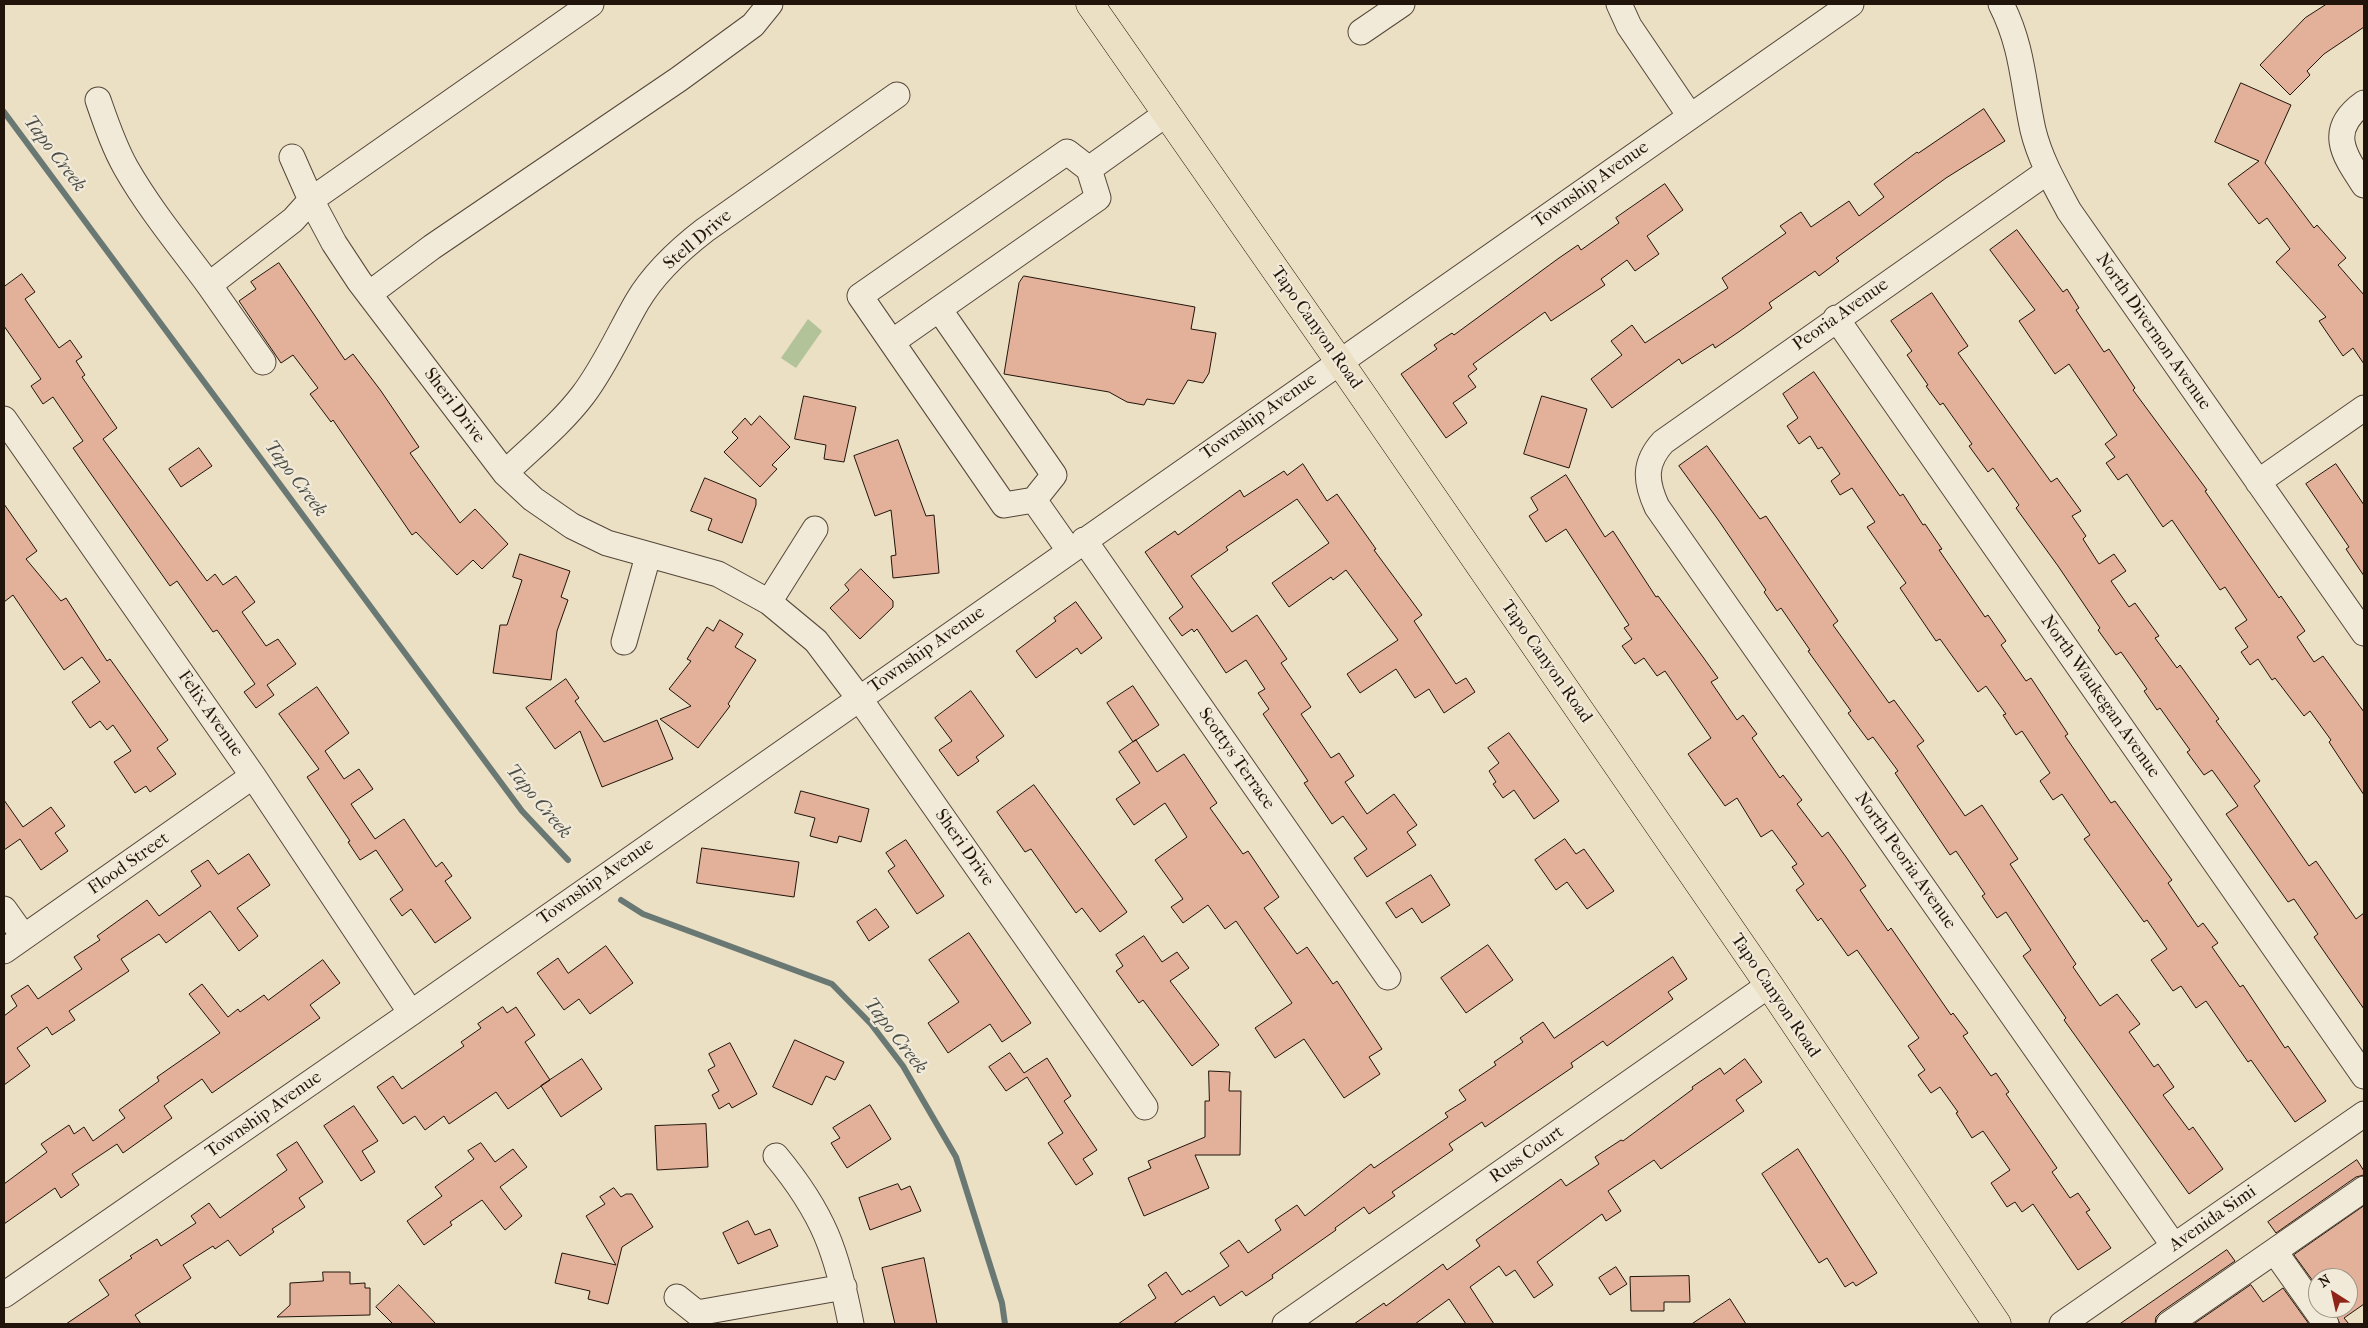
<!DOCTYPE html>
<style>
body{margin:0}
#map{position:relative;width:2368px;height:1328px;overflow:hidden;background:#ebdfc4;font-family:"IM FELL French Canon",serif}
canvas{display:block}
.frame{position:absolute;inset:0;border:5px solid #21140a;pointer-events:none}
.north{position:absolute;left:2308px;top:1268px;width:50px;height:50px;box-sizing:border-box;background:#f2ead9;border:1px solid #9e9486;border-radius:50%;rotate:325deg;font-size:14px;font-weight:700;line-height:20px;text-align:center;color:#21140a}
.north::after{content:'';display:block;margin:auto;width:18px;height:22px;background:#8f2418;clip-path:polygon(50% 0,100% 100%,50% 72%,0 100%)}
</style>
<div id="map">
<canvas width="2368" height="1328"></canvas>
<div class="frame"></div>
<div class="north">N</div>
</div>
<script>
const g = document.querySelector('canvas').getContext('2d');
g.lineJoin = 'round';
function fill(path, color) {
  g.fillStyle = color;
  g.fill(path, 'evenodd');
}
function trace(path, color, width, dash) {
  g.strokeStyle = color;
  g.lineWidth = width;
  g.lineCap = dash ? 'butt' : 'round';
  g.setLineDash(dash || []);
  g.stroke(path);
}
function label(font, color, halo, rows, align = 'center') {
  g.font = font + ' "IM FELL French Canon",serif';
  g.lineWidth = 4.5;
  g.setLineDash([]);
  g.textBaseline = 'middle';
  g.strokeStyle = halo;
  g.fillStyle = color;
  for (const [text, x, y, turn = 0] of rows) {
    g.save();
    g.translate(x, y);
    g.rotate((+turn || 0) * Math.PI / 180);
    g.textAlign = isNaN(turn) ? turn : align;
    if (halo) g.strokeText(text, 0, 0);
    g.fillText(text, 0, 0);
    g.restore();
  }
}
fill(new Path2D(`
 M808 319 822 331 796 368 781 358Z`), '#b2c399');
trace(new Path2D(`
 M4 112 522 811 568 860
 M621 900 643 914 832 984 871 1024 903 1066 956 1157 1002 1303 1005 1324`), '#6a7874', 6);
const building = new Path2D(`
 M2327 4H2364V27L2324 54 2307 71 2310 75 2290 95 2260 65 2305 18Z
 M2241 83 2291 105 2265 163 2314 228 2317 225 2346 258 2338 265 2364 295V364L2353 348 2343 356 2319 321 2326 317 2276 262 2290 249 2267 218 2259 224 2228 184 2259 161 2215 142Z
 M1984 109 2005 141 1946 178 1836 258 1839 261 1819 276 1815 271 1769 303 1772 308 1740 331 1715 348 1713 344 1682 364 1679 359 1612 408 1591 379 1622 355 1611 341 1632 325 1645 343 1728 288 1722 278 1786 233 1780 226 1801 212 1811 227 1849 201 1859 216 1884 197 1874 184 1917 152 1918 153Z
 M1665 184 1683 210 1647 236 1659 254 1635 271 1627 260 1601 279 1605 285 1551 321 1545 312 1473 364 1477 369 1468 376 1476 387 1453 403 1467 423 1446 438 1401 374 1437 349 1434 345 1452 333 1454 335 1559 258 1578 245 1581 250 1619 223 1616 218Z
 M2017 230 2063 292 2067 289 2079 308 2076 310 2104 352 2109 349 2135 388 2133 390 2207 490 2205 491 2279 598 2281 596 2305 631 2297 637 2314 662 2323 656 2364 712V795L2329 742 2331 740 2310 711 2304 716 2275 678 2272 680 2258 659 2250 665 2241 652 2248 647 2235 628 2247 620 2225 587 2220 590 2172 520 2163 527 2127 474 2118 480 2106 463 2115 457 2105 444 2117 435 2069 364 2055 374 2019 321 2035 310 1990 250Z
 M279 263 345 360 353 354 381 391 419 447 410 453 460 523 475 509 508 544 482 569 473 560 457 575 416 532 412 535 333 420 331 422 310 394 318 388 293 355 281 363 239 301 256 289 251 282Z
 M22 274 35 292 25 299 59 348 70 340 82 357 76 361 85 375 82 377 117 428 103 439 207 581 215 574 223 585 236 576 255 602 242 612 266 646 278 639 296 664 267 685 274 695 256 708 244 692 255 684 217 630 213 632 177 581 170 586 84 464 73 448 83 441 53 397 43 404 31 386 41 379 4 326V287Z
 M1024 276 1195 307 1191 329 1216 333 1209 373 1203 383 1188 380 1174 404 1147 399 1144 405 1127 402 1109 392 1004 374 1019 283Z
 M1932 293 1968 346 1958 353 2051 482 2057 478 2081 511 2072 516 2086 536 2083 539 2099 564 2114 554 2126 571 2111 581 2129 607 2135 603 2159 636 2155 638 2177 668 2180 665 2219 719 2216 721 2260 781 2254 786 2309 866 2316 861 2356 919 2364 913V1009L2314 937 2318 934 2294 899 2288 902 2226 814 2238 806 2212 770 2204 775 2187 752 2190 750 2160 708 2157 710 2144 691 2147 689 2121 652 2116 655 2098 630 2100 628 2058 566 2016 508 2019 505 1993 468 1988 472 1969 446 1972 444 1943 403 1940 405 1926 386 1928 385 1907 355 1912 351 1891 321Z
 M1814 372 1900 496 1903 494 1923 525 1925 524 1942 549 1939 550 1985 617 1988 615 2006 641 2001 645 2026 681 2031 678 2068 734 2065 736 2111 803 2115 801 2161 865 2172 880 2168 883 2198 927 2203 923 2218 943 2212 947 2240 987 2243 985 2285 1048 2288 1046 2326 1101 2295 1122 2251 1060 2248 1062 2206 1001 2196 1008 2181 986 2173 991 2151 960 2167 949 2147 920 2144 922 2084 839 2090 835 2062 794 2053 800 2040 781 2050 773 2022 731 2016 735 2003 715 2006 714 1986 686 1978 692 1940 639 1936 641 1900 588 1906 583 1867 527 1875 522 1852 488 1840 495 1831 481 1840 474 1822 447 1818 449 1810 436 1799 444 1787 426 1798 418 1783 394Z
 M804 396 856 407 844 462 824 459 826 445 795 439Z
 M1542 396 1587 409 1569 468 1524 454Z
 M760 416 790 447 772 465 777 469 760 487 724 452 738 438 732 432 745 418 751 425Z
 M898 440 926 516 934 515 939 573 893 578 891 556 896 555 891 510 875 516 854 456Z
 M1707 446 1760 519 1766 516 1838 621 1833 625 1889 703 1894 700 1924 741 1917 746 1965 816 1982 805 2018 859 2010 864 2076 964 2073 967 2100 1006 2117 994 2140 1024 2129 1032 2154 1067 2158 1064 2174 1087 2163 1095 2189 1130 2193 1127 2223 1169 2189 1194 2064 1020 2066 1018 2023 956 2031 950 2006 912 1997 918 1982 896 1985 894 1956 851 1950 855 1895 773 1898 771 1873 737 1868 740 1848 713 1851 711 1808 651 1810 650 1781 608 1777 611 1764 592 1766 590 1719 521 1679 466Z
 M199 448 212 466 181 487 169 469Z
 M1303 464 1327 501 1337 494 1376 549 1374 550 1422 615 1414 621 1456 684 1466 678 1475 692 1444 713 1429 689 1415 698 1396 669 1360 693 1347 674 1398 640 1346 570 1333 580 1331 577 1289 607 1272 583 1329 543 1297 499 1226 547 1228 550 1191 576 1232 632 1257 615 1287 659 1281 663 1311 707 1301 714 1331 758 1339 753 1354 776 1345 782 1367 814 1394 794 1417 825 1407 832 1416 845 1367 877 1354 858 1367 849 1343 816 1332 824 1304 783 1308 781 1263 714 1269 709 1258 693 1265 689 1246 660 1226 673 1197 629 1194 632 1192 629 1182 636 1169 618 1183 607 1145 552 1175 531 1178 535 1240 490 1244 497 1284 471 1287 475Z
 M2336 464 2364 505V576L2346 549 2349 547 2306 484Z
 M1566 475 1605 537 1613 531 1656 597 1658 596 1703 657 1718 678 1711 682 1737 720 1743 715 1757 734 1752 738 1780 778 1783 775 1802 800 1797 804 1822 837 1828 832 1846 857 1866 886 1860 890 1888 931 1891 928 1951 1015 1953 1013 1968 1033 1963 1036 1991 1076 1996 1073 2009 1092 2006 1094 2057 1168 2052 1172 2070 1198 2078 1193 2090 1210 2086 1212 2111 1248 2078 1270 2033 1204 2022 1212 2015 1202 2007 1207 1991 1183 2010 1170 1983 1131 1972 1138 1956 1113 1958 1112 1940 1087 1931 1093 1918 1075 1925 1070 1908 1046 1919 1038 1857 950 1848 956 1821 918 1818 921 1796 890 1804 884 1792 867 1797 864 1772 830 1761 837 1737 798 1725 806 1688 754 1711 738 1665 671 1657 676 1644 658 1635 664 1622 646 1632 639 1624 628 1629 625 1566 529 1546 542 1529 516 1538 510 1531 498Z
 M705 478 756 499V505L742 543 708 530 712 519 691 511Z
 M4 504 37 551 26 559 61 601 66 598 107 661 110 659 168 740 157 748 176 774 150 792 146 786 135 793 114 762 131 751 113 725 107 730 100 721 90 728 72 702 100 682 82 657 64 670 13 595 4 602Z
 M520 554 570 571 561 597 568 600 557 631 551 680 493 673 500 625H507L522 580 513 577Z
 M861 569 893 601V607L860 639 830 608 849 590 845 585Z
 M1076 602 1102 638 1081 654 1077 648 1036 678 1016 651 1056 621 1054 618Z
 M720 620 743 634 735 647 756 660 728 704 730 706 698 748 660 719 691 706 669 689 691 661 687 659 707 627 713 631Z
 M566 679 579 698 575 701 604 742 657 720 673 759 602 787 580 731 555 749 526 708Z
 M1133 686 1159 725 1133 742 1107 703Z
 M317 687 349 733 325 751 344 779 359 769 373 789 351 804 375 839 404 819 436 867 442 862 452 876 445 881 471 918 435 943 411 909 402 916 390 899 403 890 376 850 360 860 348 842 350 841 307 777 319 769 279 714Z
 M971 691 1004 736 976 757 979 761 958 776 939 750 952 741 935 718Z
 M1509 733 1559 801 1534 819 1514 790 1503 798 1493 784 1496 782 1489 771 1499 763 1488 748Z
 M1136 740 1157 772 1184 754 1217 803 1210 808 1243 854 1248 851 1279 897 1264 908 1297 954 1307 947 1333 984 1337 981 1382 1049 1369 1057 1380 1074 1344 1098 1304 1039 1275 1058 1255 1028 1292 1003 1236 921 1225 929 1208 905 1183 923 1171 907 1183 899 1155 860 1187 837 1165 803 1134 825 1116 799 1140 783 1119 752Z
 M1034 785 1127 912 1100 932 1082 908 1076 913 1031 849 1025 852 997 812Z
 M801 791 869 809 861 842 839 836 837 843 810 836 815 818 795 813Z
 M4 800 23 827 51 807 65 826 55 833 68 851 41 870 20 839 4 850Z
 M1565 839 1576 854 1584 849 1614 891 1587 909 1567 882 1556 890 1535 860Z
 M906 840 944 896 917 914 888 871 895 866 886 853Z
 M702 848 799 862 794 897 697 883Z
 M249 854 270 885 237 908 258 936 239 951 210 911 166 943 159 934 121 959 129 971 69 1011 75 1020 52 1035 47 1027 17 1048 30 1066 4 1085V1016L17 1006 11 996 28 985 38 999 82 969 74 957 100 940 97 936 147 900 159 916 201 886 191 871 208 860 218 874Z
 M1431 875 1450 905 1422 923 1412 908 1396 918 1386 903Z
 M876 909 889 927 869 941 857 922Z
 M969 933 1031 1023 1002 1042 990 1024 948 1053 928 1023 959 1002 929 960Z
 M1144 936 1162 962 1177 952 1189 968 1170 981 1219 1045 1192 1066 1143 1000 1139 1003 1116 971 1123 966 1116 955Z
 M1488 945 1513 980 1466 1013 1441 978Z
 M606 946 633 983 590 1014 579 999 564 1010 537 973 558 958 568 973Z
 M1673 957 1687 979 1668 992 1673 999 1607 1046 1603 1041 1571 1063 1573 1067 1485 1127 1482 1122 1449 1144 1453 1150 1392 1192 1395 1196 1369 1214 1364 1207 1335 1228 1336 1230 1272 1275 1273 1278 1246 1296 1242 1291 1220 1306 1214 1296 1173 1324H1118L1156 1298 1148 1285 1166 1272 1182 1295 1189 1290 1190 1292 1229 1266 1220 1253 1239 1240 1248 1253 1281 1230 1275 1220 1297 1205 1305 1216 1371 1164 1374 1168 1448 1117 1445 1113 1466 1100 1459 1090 1496 1065 1494 1062 1523 1042 1520 1038 1543 1022 1554 1038Z
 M323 960 340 983 310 1005 320 1018 212 1093 202 1079 164 1106 172 1118 123 1153 117 1144 72 1174 79 1185 61 1198 55 1188 4 1224V1184L47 1152 41 1144 69 1125 74 1134 84 1127 93 1141 125 1118 119 1110 159 1081 157 1077 220 1033 189 994 202 984 228 1017 238 1009 240 1012 264 995 268 1000Z
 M503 1007 507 1013 516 1007 535 1035 525 1042 550 1080 508 1109 496 1092 449 1124 444 1116 425 1130 415 1116 403 1124 377 1087 393 1076 402 1089 464 1046 461 1042 481 1028 478 1024Z
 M795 1040 844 1062 835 1080 826 1076 812 1105 773 1087Z
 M730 1043 757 1094 732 1108 729 1103 719 1109 712 1095 719 1091 708 1070 715 1066 709 1054Z
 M1010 1053 1024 1073 1047 1058 1071 1096 1064 1101 1097 1150 1083 1159 1093 1174 1076 1185 1048 1143 1063 1133 1027 1077 1006 1091 989 1067Z
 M582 1059 602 1089 561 1117 541 1086Z
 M1745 1059 1762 1082 1736 1100 1744 1111 1661 1169 1654 1160 1608 1191 1621 1211 1606 1221 1602 1214 1537 1262 1553 1285 1534 1298 1515 1270 1506 1276 1499 1266 1470 1287 1494 1324H1466L1449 1299 1415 1324H1354L1384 1303 1386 1306 1443 1264 1447 1270 1480 1246 1476 1240 1561 1179 1566 1186 1599 1164 1595 1157 1621 1140 1623 1141 1693 1089 1692 1087 1720 1068 1724 1074Z
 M1209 1071 1230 1072 1229 1091H1241L1240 1155H1195L1209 1188 1144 1216 1128 1178 1151 1168 1148 1161 1205 1137V1101H1209Z
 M870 1105 891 1139 847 1168 831 1143 840 1138 833 1128Z
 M354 1106 378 1141 362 1151 375 1172 361 1181 324 1126Z
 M706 1124 708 1167 657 1170 655 1126Z
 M297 1142 323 1182 299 1198 305 1207 272 1229 274 1232 240 1256 228 1240 215 1249 213 1246 183 1265 191 1278 135 1315 141 1324H66L109 1295 99 1280 132 1258 130 1256 157 1239 161 1246 196 1223 191 1216 209 1203 220 1218 287 1170 277 1155Z
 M481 1143 495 1162 513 1149 527 1167 500 1187 522 1216 505 1230 482 1200 450 1222 452 1225 424 1245 407 1221 442 1196 435 1187 474 1159 468 1151Z
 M1798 1149 1877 1273 1856 1286 1853 1282 1845 1287 1827 1258 1819 1263 1762 1174Z
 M2357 1160 2364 1171V1175L2356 1177 2276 1233 2268 1222Z
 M898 1184 901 1190 910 1186 921 1211 870 1230 859 1198Z
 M614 1188 621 1197 626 1194H632L653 1227 622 1247 608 1304 588 1299 590 1291 555 1283 562 1253 616 1265 586 1216 605 1204 600 1197Z
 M2364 1206V1304L2344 1318 2349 1324H2340L2332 1308H2348V1278H2318V1288L2294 1255Z
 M748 1221 755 1235 770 1229 778 1246 738 1264 723 1233Z
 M2227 1250 2235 1261 2161 1312 2156 1317 2155 1324H2120Z
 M924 1258 937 1324H895L882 1268Z
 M1616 1267 1627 1284 1610 1295 1599 1278Z
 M323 1272H350V1284L365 1283V1288H370V1315L277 1317 290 1305V1283L323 1281Z
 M1689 1276 1690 1302H1664V1311H1631L1630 1277Z
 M399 1285 436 1324H393L376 1307Z
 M2251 1285 2263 1302 2283 1288 2309 1324H2194Z
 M1730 1299 1746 1324H1692Z`);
fill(building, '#e3b09a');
trace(building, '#21140a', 1);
const minor = new Path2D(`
 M1619 4 1629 26 1690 116
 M2001 4C2023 47 2023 85 2033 130 2040 159 2055 185 2069 211L2364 633
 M1361 32 1402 4
 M98 100C106 123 114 147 126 168 150 210 181 247 209 285L293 220 311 200 591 4
 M2364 103C2326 130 2344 155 2364 185
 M292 157 311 200 334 243 359 281 505 473 533 499 572 526 607 543 718 574 769 602 816 641 859 698 1145 1107
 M2047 172 1663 442C1644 463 1645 481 1657 507L2174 1246
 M209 285 263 362
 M369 294 432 247 679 79 753 25 770 4
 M1836 318 2364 1076
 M892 342 939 309
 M4 419 253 776 411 1013
 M505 473C531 448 561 424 583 395 605 366 619 333 637 302 654 273 679 250 705 230L897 95
 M2258 482 2364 408
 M1034 500 1054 475 939 309 1098 198 1089 169
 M1084 540 1388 977
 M1069 550 1034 500 1004 505 860 296 1067 152 1089 169 1166 114
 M769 602 815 529
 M624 642 648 556
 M4 909 24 937
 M4 951 253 776
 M776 1156C824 1214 837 1252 851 1324
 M2275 1252 2326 1324
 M4 1295 411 1013 1851 4
 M677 1297 697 1313 844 1287
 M1285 1324 1769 985
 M2062 1324 2364 1114
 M2169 1324 2364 1189`);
const major = new Path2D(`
 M1090 4 1339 361 1769 985 1997 1324`);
trace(minor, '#544738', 27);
trace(major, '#21140a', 29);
trace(minor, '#f2ead9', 25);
trace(major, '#ebdfc4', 28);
label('18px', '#21140a', '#f2ead9', [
 ["Township Avenue",1591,185,-35],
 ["Stell Drive",698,240,-40],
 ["Peoria Avenue",1841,315,-35],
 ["Tapo Canyon Road",1316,328,55],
 ["North Divernon Avenue",2153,332,55],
 ["Sheri Drive",454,406,53],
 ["Township Avenue",1259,417,-35],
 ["Township Avenue",927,650,-35],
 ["Tapo Canyon Road",1546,662,55],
 ["North Waukegan Avenue",2100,697,55],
 ["Felix Avenue",210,714,55],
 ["Scottys Terrace",1236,759,55],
 ["Sheri Drive",964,848,55],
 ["North Peoria Avenue",1905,861,55],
 ["Flood Street",129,864,-35],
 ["Township Avenue",596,882,-35],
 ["Tapo Canyon Road",1775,996,56],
 ["Township Avenue",264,1115,-35],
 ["Russ Court",1527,1155,-35],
 ["Avenida Simi",2213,1219,-35]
]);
label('italic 19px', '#4b4e48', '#f2ead9', [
 ["Tapo Creek",54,154,53],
 ["Tapo Creek",295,479,53],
 ["Tapo Creek",538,802,50],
 ["Tapo Creek",895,1036,52]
]);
</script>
